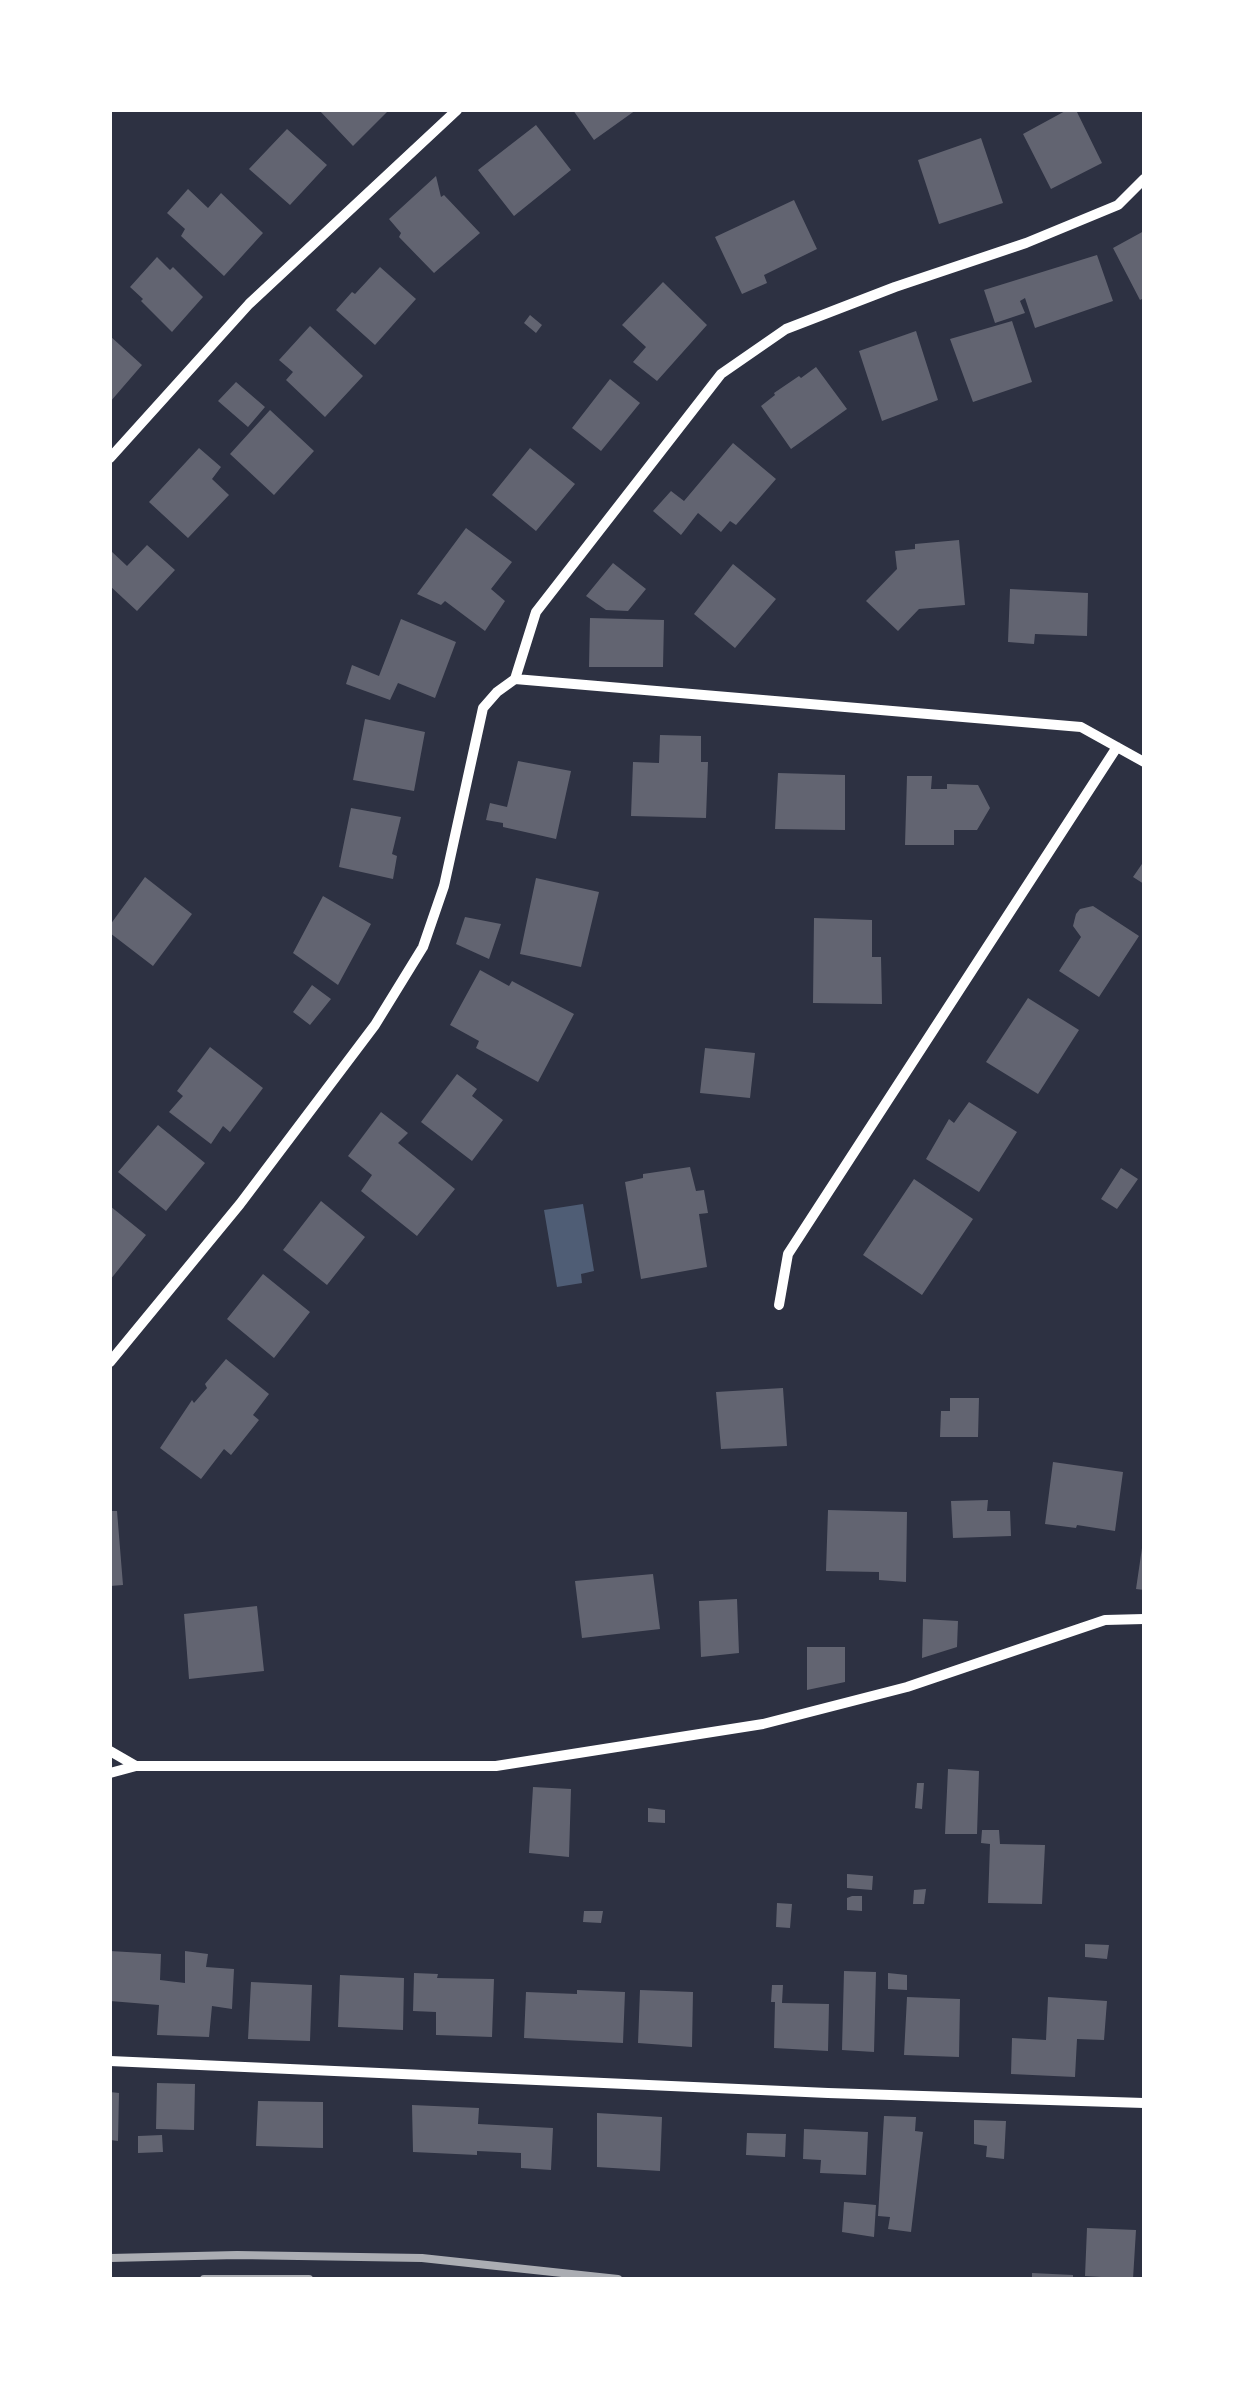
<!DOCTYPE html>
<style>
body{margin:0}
#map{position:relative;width:1254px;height:2389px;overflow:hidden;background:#2d3142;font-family:"Alegreya Sans",sans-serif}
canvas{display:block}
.frame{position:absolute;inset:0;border:112px solid #fff;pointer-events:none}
</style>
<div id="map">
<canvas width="1254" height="2389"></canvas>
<div class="frame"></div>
</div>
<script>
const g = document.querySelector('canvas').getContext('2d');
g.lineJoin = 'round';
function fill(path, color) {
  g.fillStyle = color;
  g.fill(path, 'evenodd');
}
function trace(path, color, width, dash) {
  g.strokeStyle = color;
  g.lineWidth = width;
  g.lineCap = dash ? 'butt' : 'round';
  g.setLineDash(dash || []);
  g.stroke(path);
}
fill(new Path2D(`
 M583 1204 594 1271 581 1274 582 1283 557 1287 544 1210Z`), '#4f5d75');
fill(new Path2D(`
 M319 110H389L353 146Z
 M573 110H636L594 140Z
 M1067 110H1076L1102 163 1051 189 1023 134Z
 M536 125 571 170 514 216 478 170Z
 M287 129 327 165 290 205 249 169Z
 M981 138 1003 203 939 224 918 160Z
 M436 176 441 197 444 195 480 233 434 273 399 237 401 233 389 219Z
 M188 189 208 208 221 193 263 233 224 276 181 236 185 229 167 213Z
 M794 200 817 249 764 275 767 283 742 294 715 237Z
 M1144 231V298L1140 300 1113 248Z
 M1097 255 1113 301 1035 328 1025 298 1020 301 1025 313 995 323 984 290Z
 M157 257 170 270 173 267 203 297 172 332 141 301 143 299 130 287Z
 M380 267 416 299 375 345 336 310 352 292 355 294Z
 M663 282 707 325 657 381 633 362 646 347 622 325Z
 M530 315 542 325 536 333 524 323Z
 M1012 321 1032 382 973 402 950 339Z
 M310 326 363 376 325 417 286 380 293 372 279 360Z
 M916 331 938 400 882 421 859 351Z
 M110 336 142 365 110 402Z
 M816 367 847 409 791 449 761 406 775 395 774 393 799 376 801 378Z
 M610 379 640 403 601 451 572 428Z
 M236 382 265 407 248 427 218 401Z
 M270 410 314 451 274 495 230 454Z
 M733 443 776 479 736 525 730 521 721 532 698 513 681 535 653 511 671 491 684 501Z
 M199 448 221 467 212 479 229 495 188 538 149 502Z
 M530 448 575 484 536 531 492 495Z
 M466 528 512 562 491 589 505 601 485 631 445 601 441 605 417 594Z
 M959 540 965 605 919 609 898 631 866 601 897 569 895 551 915 549V544Z
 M147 545 175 570 137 611 110 586V550L127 566Z
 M613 563 646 589 628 611 606 610 586 596Z
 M733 564 776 599 735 648 694 614Z
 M1010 589 1088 593 1087 636 1035 634 1034 644 1008 642Z
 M590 618 664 620 663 667H589Z
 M401 619 456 642 435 698 398 683 390 700 346 684 352 665 379 676Z
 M365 719 425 732 414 791 353 780Z
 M660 735 701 736V762H708L706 818 631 816 633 762 659 763Z
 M518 761 571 771 556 839 503 827V823L486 820 490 803 507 807Z
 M778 773 845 775V830L775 829Z
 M907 776H932L931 789H947V784L978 785 990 808 977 830H954V845H905Z
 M351 808 401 817 392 854 397 856 393 879 339 867Z
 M1144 861V884L1133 877Z
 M145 877 192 914 153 966 110 933V925Z
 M536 878 599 892 581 967 520 954Z
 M323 896 371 924 338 985 293 953Z
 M1093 906 1139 936 1099 997 1059 971 1081 937 1073 926 1076 914 1080 909Z
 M465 917 501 924 489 959 456 944Z
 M814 918 872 920V957H881L882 1004 813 1003Z
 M480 970 509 986 512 981 574 1014 538 1082 476 1048 479 1041 450 1025Z
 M312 985 331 999 310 1025 293 1012Z
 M1028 998 1079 1030 1038 1094 986 1062Z
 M210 1047 263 1088 230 1132 223 1126 211 1144 169 1112 183 1096 177 1091Z
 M705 1048 755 1053 750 1098 700 1093Z
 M457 1074 477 1089 472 1096 503 1120 472 1161 421 1122Z
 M969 1102 1017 1132 979 1192 926 1159 949 1119 954 1123Z
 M381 1112 408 1133 398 1143 455 1189 417 1236 361 1191 372 1175 348 1156Z
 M158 1125 205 1163 166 1211 118 1172Z
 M690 1167 696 1191 704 1190 708 1213 699 1214 707 1267 641 1279 625 1182 643 1178V1174Z
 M1121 1168 1138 1179 1117 1209 1101 1199Z
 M914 1179 973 1219 922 1295 863 1255Z
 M321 1201 365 1237 327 1285 283 1250Z
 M110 1206 146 1235 110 1280Z
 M263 1274 310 1312 274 1358 227 1319Z
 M226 1359 269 1394 253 1415 259 1420 231 1455 224 1449 201 1479 160 1448 192 1400 194 1403 207 1388 205 1384Z
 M783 1388 787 1446 721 1449 716 1392Z
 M950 1398H979L978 1437H940L941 1411H950Z
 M1053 1462 1123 1472 1115 1531 1077 1525 1076 1528 1045 1524Z
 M988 1500 987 1511H1010L1011 1536 953 1538 951 1501Z
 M828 1510 907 1512 906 1582 879 1580V1572L826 1571Z
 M110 1511H117L123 1585 110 1586Z
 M1142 1548H1144V1590L1136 1589Z
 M653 1574 660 1629 582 1638 575 1581Z
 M737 1599 739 1653 701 1657 699 1601Z
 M257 1606 264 1671 189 1679 184 1614Z
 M923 1619 958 1621 957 1647 922 1658Z
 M807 1647H845V1682L807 1690Z
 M948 1769 979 1771 977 1834H945Z
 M917 1783H924L922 1809 915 1808Z
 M533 1787 571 1789 569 1857 529 1853Z
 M648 1808 665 1810V1823L648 1822Z
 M982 1830H999L1000 1844 1045 1845 1042 1904 988 1903 990 1844 981 1843Z
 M847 1874 873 1876 872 1890 847 1888Z
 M926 1889 924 1904H913L914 1890Z
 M852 1896H862V1911L847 1910V1898Z
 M777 1903 792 1904 790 1928 776 1927Z
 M584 1911H603L601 1923 583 1922Z
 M1085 1944 1109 1945 1107 1959 1085 1957Z
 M110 1951 161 1954 160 1980 185 1983V1951L208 1954 206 1967 234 1969 232 2009 212 2006 209 2037 157 2035 159 2005 110 2001Z
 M844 1971 876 1972 874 2052 842 2050Z
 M414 1973 438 1974 437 1978 494 1979 492 2037 436 2035V2012L413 2011Z
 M888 1973 907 1975V1990L888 1989Z
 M340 1975 404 1978 403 2030 338 2027Z
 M251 1982 312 1985 310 2041 248 2039Z
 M772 1985H783L782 2003 829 2004 828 2051 774 2048 775 2002H771Z
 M577 1990 625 1992 623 2043 524 2038 526 1992 577 1994Z
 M640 1990 693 1992 692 2047 638 2043Z
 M907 1997 960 1999 959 2057 904 2055Z
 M1048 1997 1107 2001 1104 2040 1077 2039 1075 2077 1011 2074 1012 2038 1046 2040Z
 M157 2083 195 2084 194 2130 156 2129Z
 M110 2092 119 2093 118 2141 110 2140Z
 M258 2101 323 2102V2148L256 2146Z
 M412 2105 479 2108 478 2124 553 2128 551 2170 521 2168V2153L477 2151V2155L413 2152Z
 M597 2113 662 2117 660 2171 597 2167Z
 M884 2116 916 2117 915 2131 923 2132 911 2232 888 2229 890 2217 878 2216Z
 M974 2120 1006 2121 1004 2159 986 2157 987 2146 974 2144Z
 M804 2129 868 2132 866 2175 820 2173 821 2160 803 2159Z
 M747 2133 786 2134 785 2157 746 2155Z
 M162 2135 163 2152 138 2153V2136Z
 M844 2202 876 2205 874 2237 842 2232Z
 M1087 2228 1136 2230 1133 2279 1085 2276Z
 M1032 2273 1073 2275V2279H1032Z`), '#626471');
trace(new Path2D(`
 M110 458 249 304 457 110
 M515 679 1081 727 1144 762
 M779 1305 788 1254 1117 747
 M110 1362 240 1204 375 1025 423 947 444 886 483 708 497 692 515 679 536 612 721 374 786 329 895 287 1026 243 1118 205 1144 179
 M110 1751 136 1766 110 1773
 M136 1766H496L763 1724 907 1687 1105 1620 1144 1619
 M110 2061 828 2093 1144 2103`), '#fff', 10);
trace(new Path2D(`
 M110 2258 237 2255 422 2258 618 2279
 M204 2279H309`), '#abadb3', 8);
</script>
